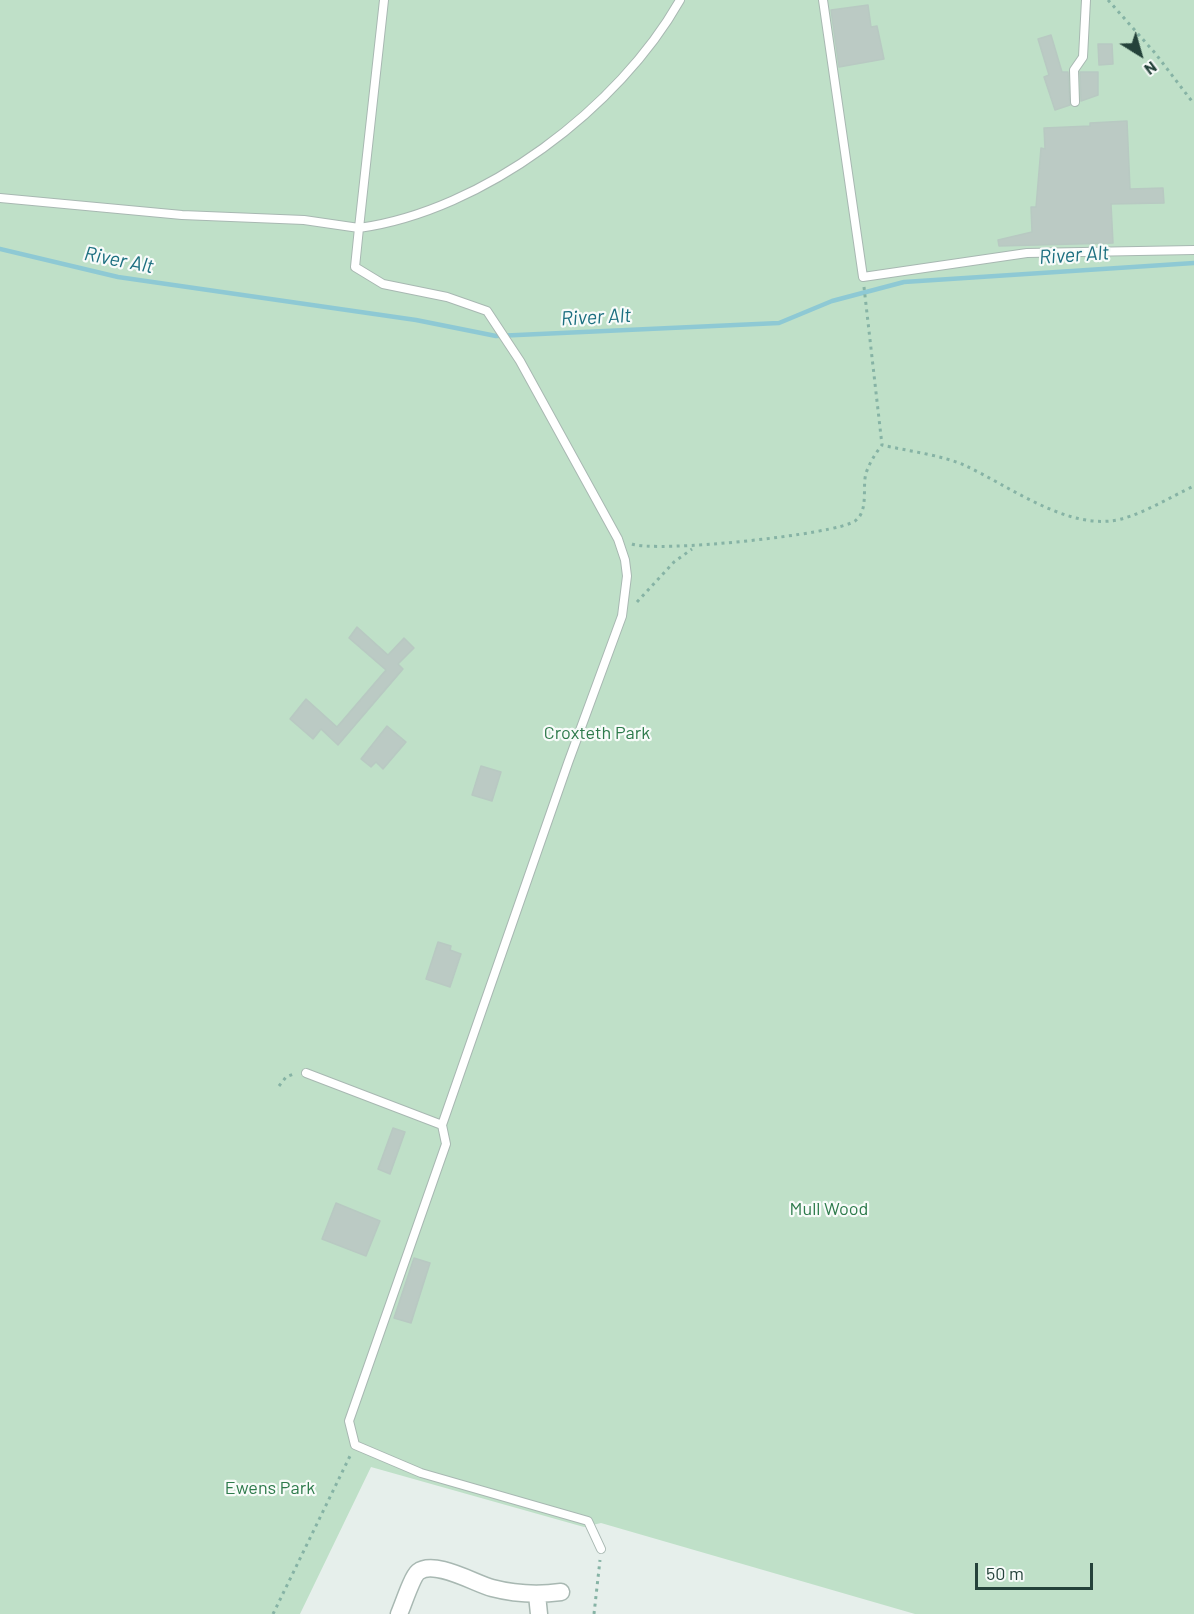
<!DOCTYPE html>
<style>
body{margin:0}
#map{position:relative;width:1194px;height:1614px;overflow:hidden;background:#e6efeb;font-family:Barlow,sans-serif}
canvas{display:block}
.north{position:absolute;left:1110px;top:24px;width:60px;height:60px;-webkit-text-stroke:4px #f7fbf9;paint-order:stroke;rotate:143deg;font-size:16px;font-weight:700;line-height:24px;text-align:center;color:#24423a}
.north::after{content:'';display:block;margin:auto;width:21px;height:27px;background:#24423a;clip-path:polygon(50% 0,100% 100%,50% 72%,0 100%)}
.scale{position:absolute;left:975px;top:1563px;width:118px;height:27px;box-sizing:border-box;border:3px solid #24423a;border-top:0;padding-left:8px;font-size:18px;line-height:21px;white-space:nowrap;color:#24423a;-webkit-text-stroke:4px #f7fbf9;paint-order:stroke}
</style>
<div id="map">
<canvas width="1194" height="1614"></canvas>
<div class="north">N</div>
<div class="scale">50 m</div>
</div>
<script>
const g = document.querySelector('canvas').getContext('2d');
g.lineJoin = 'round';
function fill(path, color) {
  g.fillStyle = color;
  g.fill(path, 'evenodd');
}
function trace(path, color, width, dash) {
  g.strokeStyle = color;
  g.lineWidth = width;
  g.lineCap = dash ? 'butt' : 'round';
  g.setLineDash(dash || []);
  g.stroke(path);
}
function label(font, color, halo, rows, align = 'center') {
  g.font = font + ' Barlow,sans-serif';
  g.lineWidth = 4.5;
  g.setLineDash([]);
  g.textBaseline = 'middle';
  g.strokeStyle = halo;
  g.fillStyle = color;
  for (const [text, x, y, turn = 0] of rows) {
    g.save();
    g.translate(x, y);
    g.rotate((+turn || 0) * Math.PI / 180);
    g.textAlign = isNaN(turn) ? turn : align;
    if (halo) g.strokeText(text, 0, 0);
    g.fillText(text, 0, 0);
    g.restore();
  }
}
fill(new Path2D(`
 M0 0H1194V1614H915L601 1523 584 1527 371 1467 300 1614H0Z`), '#bfe0c8');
trace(new Path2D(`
 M0 249 118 277 416 320 496 336 779 323 832 301 904 282 1194 263`), '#8ec9d4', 4.5);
const building = new Path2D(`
 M868 5 871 27 877 26 884 59 839 67 831 10Z
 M1051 35 1062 72H1068L1070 105 1055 110 1044 77 1049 75 1038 39Z
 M1098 44H1112L1113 64 1099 65Z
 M1080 72H1098V95L1081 101Z
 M1127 121 1130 189 1163 188 1164 203 1111 204 1113 243 999 246 998 240 1032 232 1031 207H1036L1041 148 1045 149 1044 128 1090 126V123Z
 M357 627 388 655 404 638 414 648 398 664 403 669 338 745 321 729 313 739 290 719 306 699 337 727 386 670 349 638Z
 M387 726 406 742 383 769 376 762 371 767 361 759Z
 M481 766 501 772 492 801 472 795Z
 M438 942 451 946 450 950 461 954 450 987 426 979Z
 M393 1128 405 1132 390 1174 378 1169Z
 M336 1203 380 1221 366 1256 322 1239Z
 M414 1258 430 1263 411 1323 394 1318Z`);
fill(building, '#bbcac4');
trace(building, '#b8c9c2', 1.5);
const lane = new Path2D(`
 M823 0 863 277 1027 253 1194 250
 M1075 102 1074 70 1083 57 1086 0
 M0 198 182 215 304 220 359 228 384 0
 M306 1073 442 1125
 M601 1549 588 1521 421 1473 355 1445 349 1421 446 1144 442 1125 568 763 622 616 627 576 625 560 618 539 520 361 487 311 447 297 383 284 355 267 359 228C483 211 619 108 680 0`);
const street = new Path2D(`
 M537 1595 539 1614
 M399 1614C403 1605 412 1577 418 1572 434 1559 476 1584 492 1588 515 1594 538 1595 561 1592`);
trace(lane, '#a8b8b2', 10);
trace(street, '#a8b8b2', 19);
trace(new Path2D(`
 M1108 0 1155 53 1194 104
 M864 287 882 445C907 451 943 455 966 466 1007 485 1062 526 1110 521 1135 519 1170 497 1194 486
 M632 544C656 553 835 535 855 521 869 511 862 488 866 473 870 462 875 454 882 445
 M637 602 674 562 692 549
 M279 1086 286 1077 296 1073
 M273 1614 351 1454
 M594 1614 600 1560`), '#86b3a5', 3, [3, 4.5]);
trace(lane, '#fff', 8);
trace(street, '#fff', 16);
label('18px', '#2d7a4b', '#f7fbf9', [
 ["Croxteth Park",597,733],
 ["Mull Wood",829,1209],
 ["Ewens Park",270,1488]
]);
label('italic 20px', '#1c6f80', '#f7fbf9', [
 ["River Alt",1074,255,-4],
 ["River Alt",119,260,11],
 ["River Alt",596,317,-3]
]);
</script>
